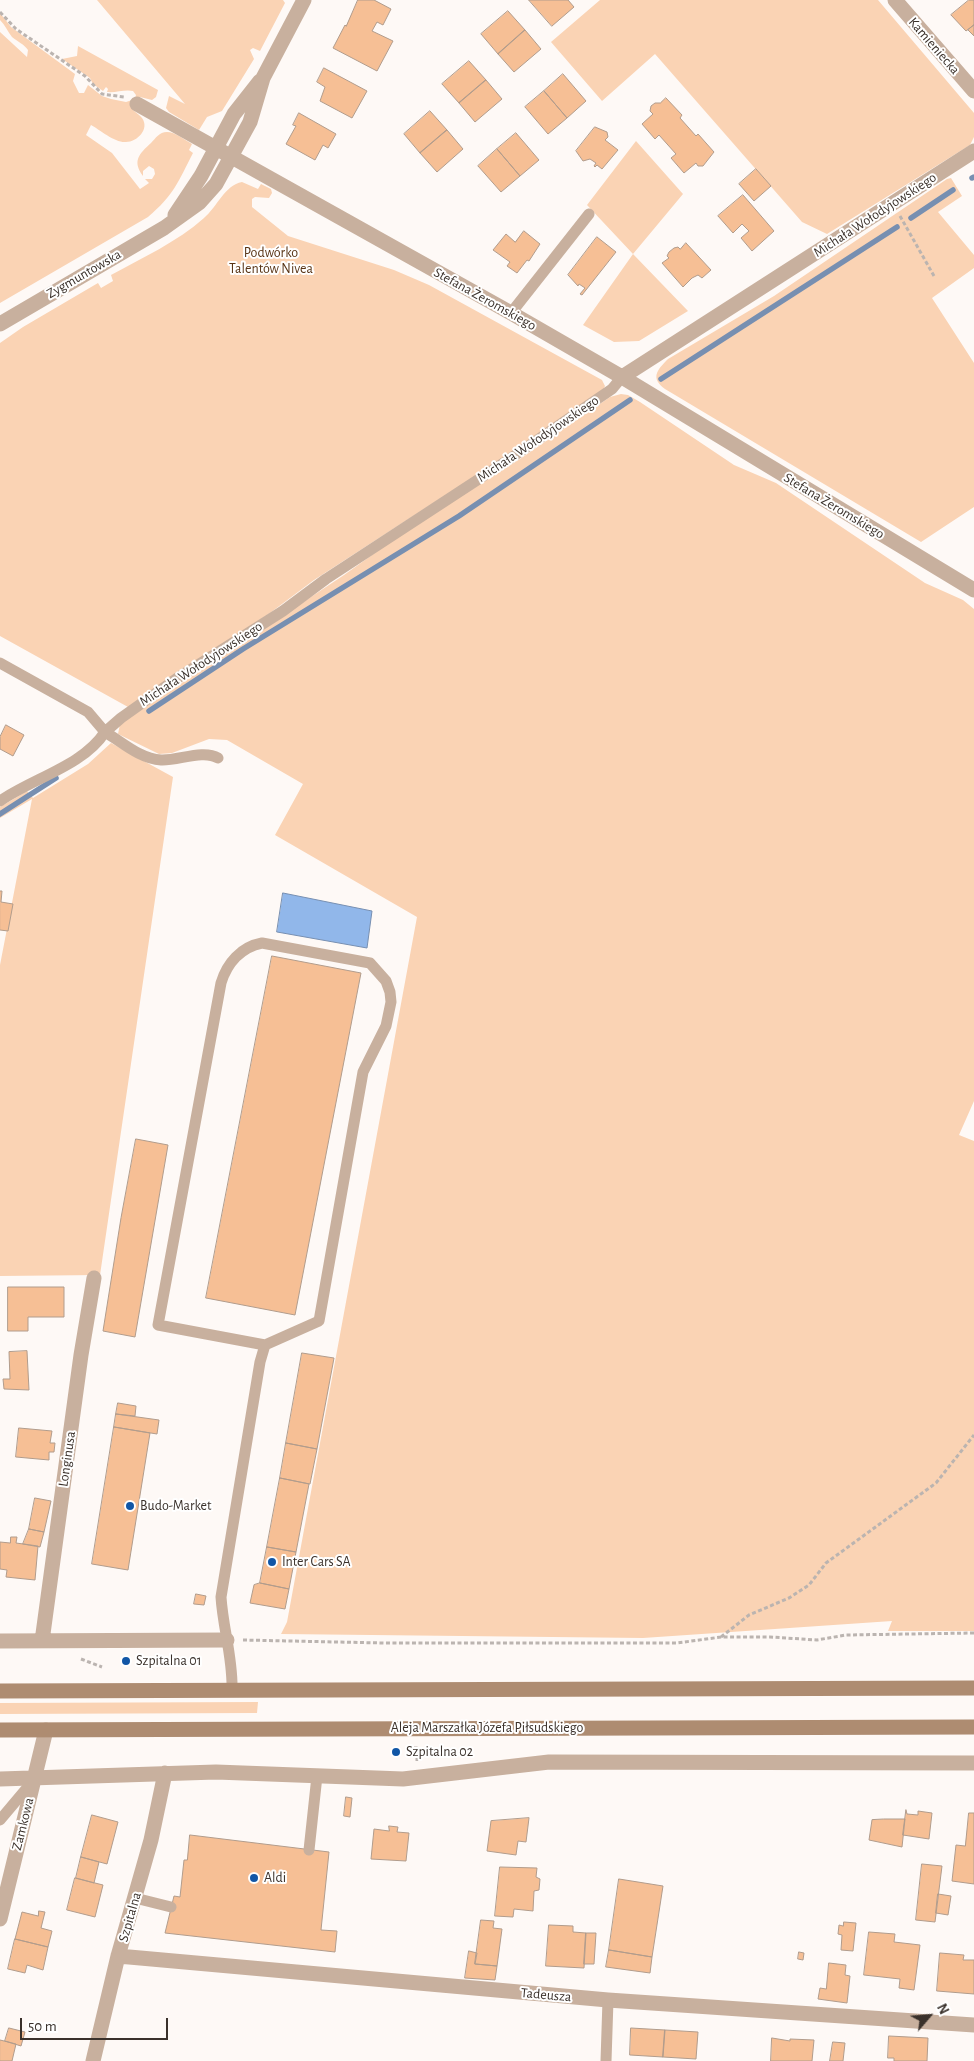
<!DOCTYPE html>
<meta charset="utf-8">
<style>
body{margin:0}
#map{position:relative;width:974px;height:2061px;overflow:hidden;background:#fef9f6;font-family:"Alegreya Sans",sans-serif}
canvas{display:block}
.north{position:absolute;left:904px;top:1991px;width:50px;height:50px;-webkit-text-stroke:4px #fff;paint-order:stroke;rotate:63deg;font-size:14px;font-weight:700;line-height:20px;text-align:center;color:#3a312b}
.north::after{content:'';display:block;margin:auto;width:18px;height:22px;background:#3a312b;clip-path:polygon(50% 0,100% 100%,50% 72%,0 100%)}
.scale{position:absolute;left:20px;top:2018px;width:148px;height:22px;box-sizing:border-box;border:2px solid #3a312b;border-top:0;padding-left:6px;font-size:15px;line-height:18px;white-space:nowrap;color:#3a312b;-webkit-text-stroke:4px #fff;paint-order:stroke}
</style>
<div id="map">
<canvas width="974" height="2061"></canvas>
<div class="north">N</div>
<div class="scale">50 m</div>
</div>
<script>
const g = document.querySelector('canvas').getContext('2d');
g.lineJoin = 'round';
function fill(path, color) {
  g.fillStyle = color;
  g.fill(path, 'evenodd');
}
function trace(path, color, width, dash) {
  g.strokeStyle = color;
  g.lineWidth = width;
  g.lineCap = dash ? 'butt' : 'round';
  g.setLineDash(dash || []);
  g.stroke(path);
}
function label(font, color, halo, rows, align = 'center') {
  g.font = font + ' "Alegreya Sans",sans-serif';
  g.lineWidth = 4;
  g.setLineDash([]);
  g.textBaseline = 'middle';
  g.strokeStyle = halo;
  g.fillStyle = color;
  for (const [text, x, y, turn = 0] of rows) {
    g.save();
    g.translate(x, y);
    g.rotate((+turn || 0) * Math.PI / 180);
    g.textAlign = isNaN(turn) ? turn : align;
    if (halo) g.strokeText(text, 0, 0);
    g.fillText(text, 0, 0);
    g.restore();
  }
}
fill(new Path2D(`
 M97 0H283L285 3 260 51 253 48 250 50 254 59 222 111 207 117 199 130 169 112 166 108 169 96 185 104Z
 M600 0H878L974 113V137L970 145 827 234 802 222 655 54 602 101 551 42Z
 M0 13 11 27 75 74 73 81 79 93H84L88 85 102 96 111 99 126 102 135 99 136 95 133 91C125 89 116 93 107 92L108 89 106 87 103 91 93 84 90 78 62 59 77 56 78 46 158 90 156 97 152 100 140 97 133 110C136 113 140 115 142 118 150 129 137 142 126 142 115 143 100 130 91 125L86 135 112 153 140 189 149 183 145 179H152L155 174 154 169 149 166 143 171V176C132 161 139 154 151 143 156 138 159 132 167 132 175 132 185 140 192 144L189 150 193 153C178 182 174 195 148 217L0 303V32L27 57 28 50C24 44 18 42 12 37 8 32 5 25 0 20Z
 M636 141 683 194 633 254 688 311 639 341 614 342 583 325 633 254 587 205Z
 M951 178 962 196 938 212 974 255V268L932 298 974 363V507L921 542 665 389C650 378 657 370 668 359L774 296 947 179Z
 M242 182 258 189 261 184 271 189 272 193 269 198 255 197 252 199V207L288 236 394 270 429 285 602 380 605 386 603 390 506 456 314 580 270 613 128 707 0 636V343L23 327 98 283 101 288 113 281 111 275C142 258 177 242 204 218 217 207 225 185 242 182Z
 M621 394 628 395 640 402 734 465 776 483 925 583 963 600 974 609V1101L959 1135 974 1141V1631H888L892 1621 643 1638 281 1634 287 1622 417 917 275 835 303 784 227 740 209 739 172 753 159 754 118 734 120 724 344 575 407 530 520 459 610 397Z
 M111 743 173 777 100 1275 0 1276V965L32 799 0 818V807L27 791 33 798 88 764Z
 M258 1702 257 1713 0 1714V1703Z`), '#fad3b4');
const water = new Path2D(`
 M283 893 372 911 367 948 277 932Z`);
fill(water, '#91b7ea');
trace(water, '#778fb1', 1);
trace(new Path2D(`
 M972 178 974 177
 M911 218 953 190
 M661 379 897 227
 M149 711 243 649 459 516 630 400
 M0 814 56 778`), '#778fb1', 5.5);
const building = new Path2D(`
 M358 0H374L391 9 383 25 377 22 372 31 393 41 377 71 333 48 345 25 346 26Z
 M529 0H568L574 7 552 26Z
 M969 0H974V25L966 31 951 15Z
 M508 11 525 30 498 54 481 34Z
 M974 25V36L968 30Z
 M525 30 541 49 514 72 498 54Z
 M469 61 486 80 459 103 442 84Z
 M324 68 367 91 352 118 320 101 325 87 317 82Z
 M563 74 586 101 567 118 544 91Z
 M486 80 502 99 475 122 459 103Z
 M544 91 567 118 548 134 525 107Z
 M666 98 682 115 680 118 696 136 698 134 714 152 703 166H698L696 163 684 173 671 158 676 154 659 135 655 139 642 124 653 114 650 111 651 106 655 103H660Z
 M430 111 447 130 420 153 404 134Z
 M299 113 336 134 328 148 323 145 315 160 286 144 296 126 293 125Z
 M595 127 607 132 608 137 605 140 618 150 602 169 597 165 595 167 594 166 596 163 590 159 583 161 576 151Z
 M447 130 463 149 437 172 420 153Z
 M516 133 539 160 520 176 497 149Z
 M497 149 520 176 501 192 478 166Z
 M756 169 771 186 754 201 739 184Z
 M743 195 774 231 752 251 741 238 749 231 742 224 733 233 718 216Z
 M524 231 540 244 529 261 527 260 517 273 507 266 510 262 493 250 506 234 515 242Z
 M597 237 616 252 582 295 580 294 585 288 579 284 578 286 568 275Z
 M686 243 711 270 702 278 698 275 692 278 683 287 662 263 669 258 667 256 669 252 674 248 678 247 680 249Z
 M6 725 24 735 13 756 0 749V737Z
 M0 891H2L1 902 13 904 8 931 0 930Z
 M272 956 361 973 295 1315 206 1298Z
 M136 1139 168 1145 135 1337 103 1331 121 1218Z
 M8 1287H64V1317H28V1331H8Z
 M27 1351 29 1390 4 1389 3 1379H10L9 1352Z
 M302 1353 334 1358 317 1449 286 1443Z
 M118 1403 136 1406 135 1416 116 1414Z
 M116 1414 159 1420 157 1434 114 1427Z
 M114 1427 150 1433 128 1570 92 1564Z
 M19 1428 52 1431 50 1443H55L54 1452H49V1460L16 1457Z
 M286 1443 317 1449 310 1484 280 1478Z
 M280 1478 309 1484 296 1552 267 1547Z
 M35 1498 51 1501 44 1532 29 1529Z
 M29 1529 44 1532 40 1547 23 1544Z
 M11 1537H17L16 1543 38 1546 35 1580 6 1577 7 1570 0 1569V1542L10 1543Z
 M267 1547 296 1552 289 1589 260 1583Z
 M260 1583 289 1589 285 1609 250 1603 254 1585Z
 M196 1594 206 1596 204 1605 194 1604Z
 M346 1797 352 1798 350 1817 344 1816Z
 M906 1810 907 1814 918 1815V1811L932 1813 929 1839 903 1835Z
 M969 1813H974V1884L952 1881 956 1845 965 1846Z
 M92 1815 118 1822 107 1864 81 1857Z
 M529 1818 526 1842 518 1841 516 1855 487 1851 491 1821Z
 M884 1819H905L902 1847 869 1840 872 1820Z
 M389 1826 398 1827 397 1832 409 1833 406 1861 371 1859 374 1829 389 1831Z
 M190 1835 329 1852 321 1930 337 1931 335 1952 165 1933 174 1896 180 1897 184 1860H187Z
 M81 1857 99 1862 94 1883 76 1878Z
 M922 1864 942 1866 935 1922 916 1920Z
 M500 1867 537 1868 536 1877 540 1879 539 1890 534 1891 533 1911 514 1909 513 1917 495 1916Z
 M75 1878 103 1885 95 1917 67 1910Z
 M619 1879 663 1886 652 1957 609 1950Z
 M938 1894 951 1896 948 1915 936 1913Z
 M39 1911 45 1912 41 1928 52 1931 48 1947 15 1939 22 1912 38 1916Z
 M481 1920 494 1921 493 1928 502 1929 497 1966 475 1964Z
 M844 1922 856 1923 853 1951 841 1950 842 1935 838 1934 839 1925 843 1926Z
 M549 1925 573 1926V1932L586 1933 584 1968 546 1966Z
 M869 1932 895 1934 894 1942 920 1945 914 1990 899 1988 900 1979 864 1975Z
 M586 1933H596L594 1964H584Z
 M15 1939 48 1947 43 1970 27 1965 25 1973 8 1969Z
 M609 1950 652 1957 650 1973 606 1967Z
 M469 1951 477 1953 475 1964 497 1966 495 1980 465 1978Z
 M799 1952 804 1953 803 1960 798 1959Z
 M940 1953 964 1955 963 1960H974V1994L937 1991Z
 M829 1963 846 1965 845 1975 850 1976 847 2003 818 1999 820 1988 826 1989Z
 M9 2028 25 2032 21 2046 5 2041Z
 M631 2028 665 2030 663 2057 630 2055Z
 M665 2030 698 2032 696 2059 663 2057Z
 M889 2036 928 2038 927 2061H894V2058H888Z
 M772 2038 790 2041V2039L814 2040 812 2061H771Z
 M0 2040 16 2044 12 2061H0Z
 M833 2042 845 2043 843 2061H830Z`);
fill(building, '#f6bf95');
trace(building, '#b19c8c', 1);
trace(new Path2D(`
 M0 12 16 29 85 76 102 94 124 97
 M900 216 934 276
 M721 1637 749 1615 789 1598 809 1585 826 1563 936 1483 974 1435
 M243 1640 384 1643H677L721 1637H770L817 1640 846 1635 974 1633
 M81 1659 102 1667
 M414 1748H417V1761`), '#bbb4b0', 3, [4, 2.5]);
trace(new Path2D(`
 M511 313 589 214
 M0 663 88 712 105 732C83 766 33 778 0 801
 M218 758C203 749 178 761 161 760 140 759 122 742 105 732L121 718 176 679 283 611 326 579 508 460 612 389 622 377
 M232 1690C233 1658 223 1629 221 1597L260 1362 265 1345 319 1321 363 1072 386 1026 391 1002 390 992 386 981 370 963 262 943C241 947 227 963 221 983L158 1325 265 1345
 M0 1820 32 1782
 M309 1850 317 1776
 M135 1898 171 1907
 M606 2061 608 2000`), '#c8b09e', 11);
trace(new Path2D(`
 M895 0 974 91
 M137 104 511 313 622 377 974 590
 M175 215 201 176 234 114 260 81
 M0 324 164 228 199 203 216 184 250 122 263 78 304 0
 M622 377 974 151
 M0 1641 227 1640
 M42 1641 81 1355 94 1278
 M0 1779 216 1772 403 1779 549 1762 974 1763
 M0 1919 46 1730
 M118 1956 608 2000 974 2025
 M93 2061 118 1956 151 1840 165 1773`), '#c8b09e', 15);
trace(new Path2D(`
 M0 1691 974 1688
 M0 1730 974 1727`), '#ae8c71', 15);
for (const [x, y, r, color] of [
 [130,1506,5,"#1156a6"],
 [272,1562,5,"#1156a6"],
 [126,1661,5,"#1156a6"],
 [396,1752,5,"#1156a6"],
 [254,1878,5,"#1156a6"]
]) {
  const dot = new Path2D();
  dot.arc(x, y, r, 0, 2 * Math.PI);
  g.fillStyle = color;
  g.fill(dot);
  trace(dot, '#fff', 2);
}
label('14px', '#3a312b', '#fff', [
 ["Kamieniecka",934,46,49],
 ["Michała Wołodyjowskiego",875,215,-33],
 ["Zygmuntowska",84,274,-30],
 ["Stefana Żeromskiego",485,299,29],
 ["Michała Wołodyjowskiego",538,439,-34],
 ["Stefana Żeromskiego",834,506,31],
 ["Michała Wołodyjowskiego",201,664,-33],
 ["Longinusa",67,1459,-82],
 ["Aleja Marszałka Józefa Piłsudskiego",487,1728],
 ["Zamkowa",23,1824,-76],
 ["Szpitalna",130,1917,-74],
 ["Tadeusza",546,1995,5]
]);
label('14px', '#583415', '#fff', [
 ["Podwórko",271,253],
 ["Talentów Nivea",271,269]
]);
label('14px', '#3a312b', '#fff', [
 ["Budo-Market",140,1506],
 ["Inter Cars SA",282,1562],
 ["Szpitalna 01",136,1661],
 ["Szpitalna 02",406,1752],
 ["Aldi",264,1878]
], 'left');
</script>
